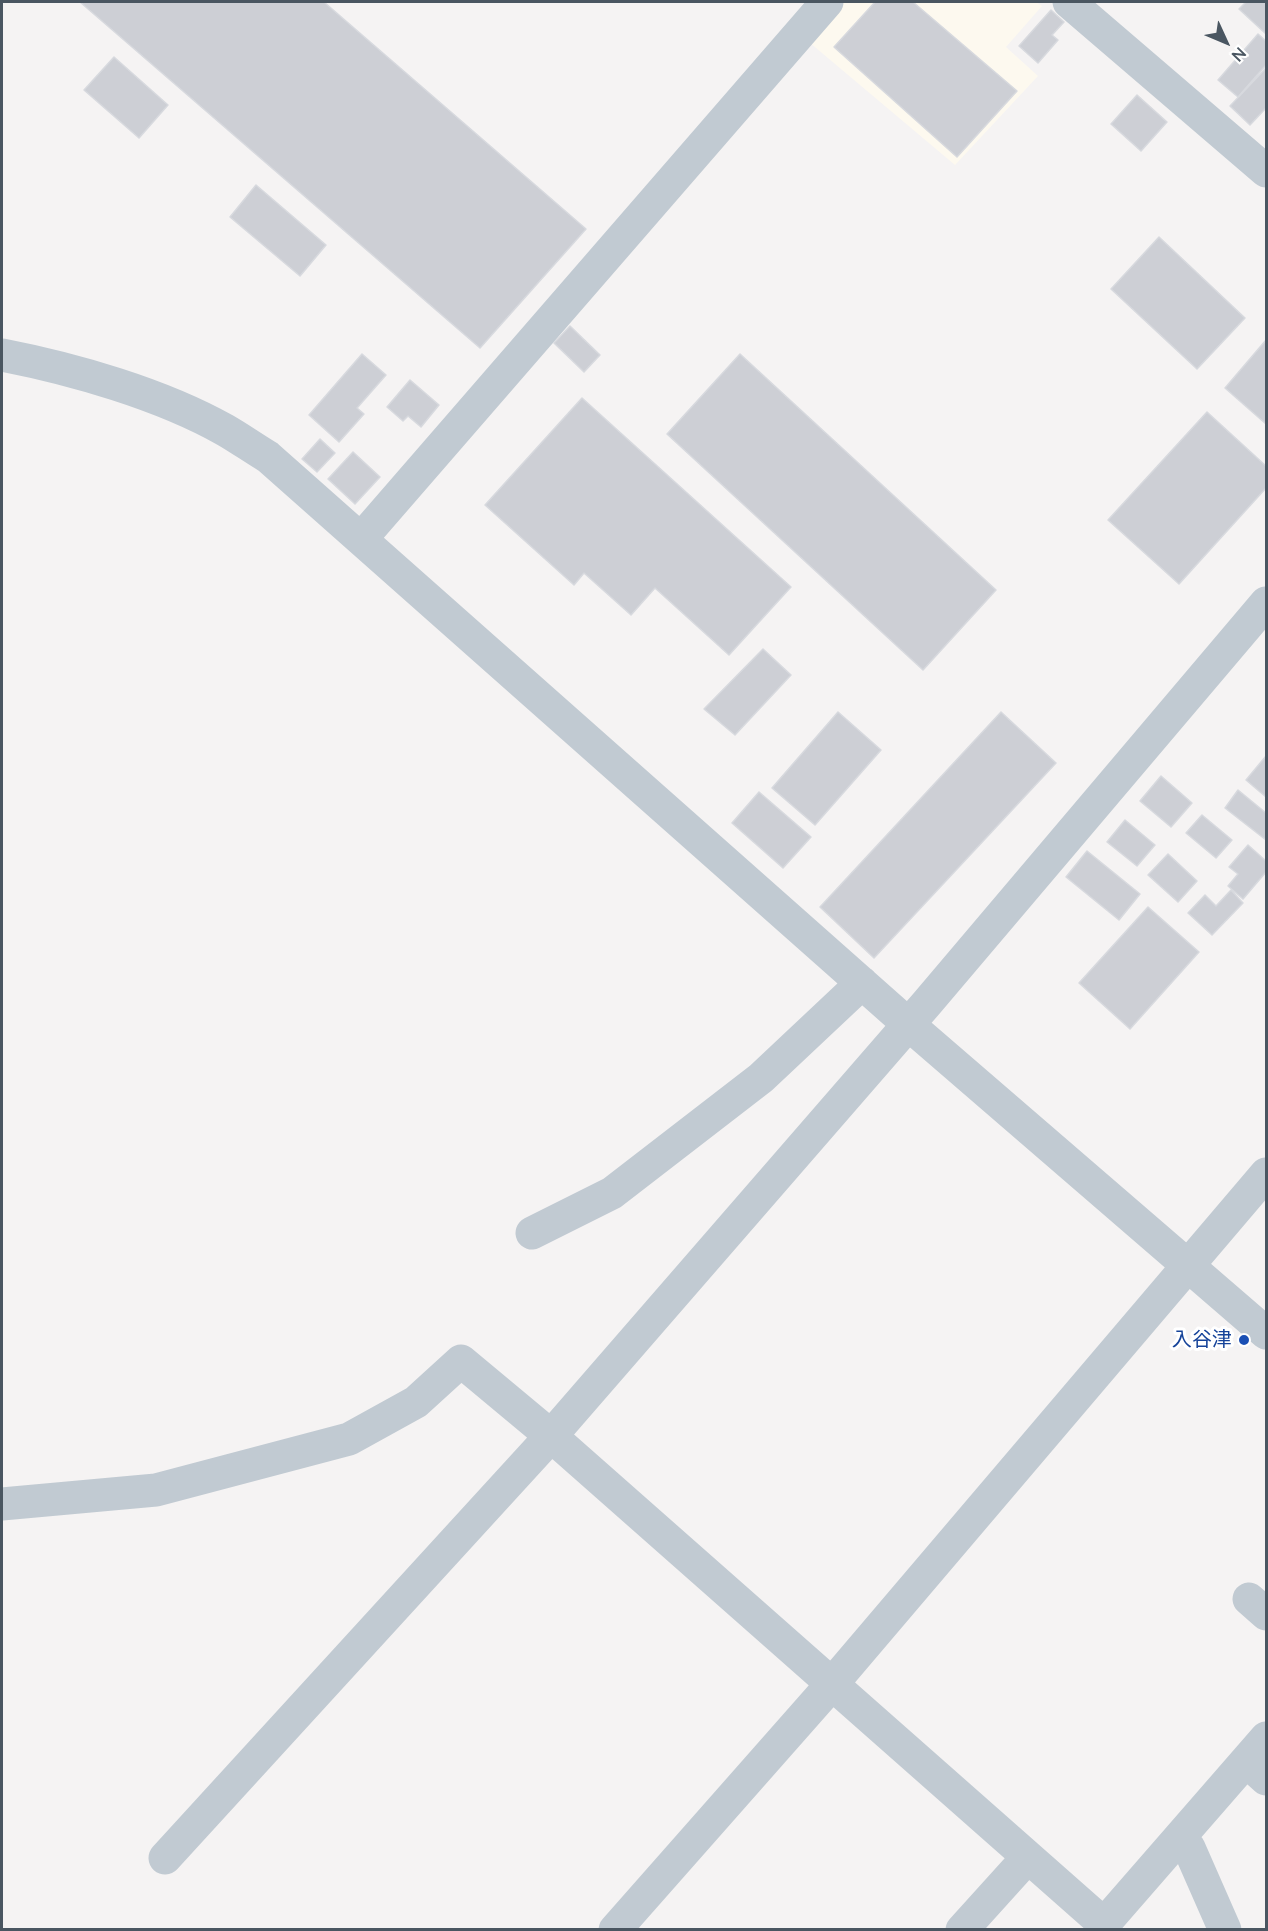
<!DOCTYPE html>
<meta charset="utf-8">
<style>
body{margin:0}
#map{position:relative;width:1268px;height:1931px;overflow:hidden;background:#f5f3f3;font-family:Lato,sans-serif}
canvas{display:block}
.frame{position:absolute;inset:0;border:3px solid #4a5661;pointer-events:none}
.north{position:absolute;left:1196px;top:12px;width:60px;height:60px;-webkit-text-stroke:4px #fff;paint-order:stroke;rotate:134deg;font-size:16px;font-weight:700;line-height:24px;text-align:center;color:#4a5661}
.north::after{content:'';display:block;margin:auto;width:21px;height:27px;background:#4a5661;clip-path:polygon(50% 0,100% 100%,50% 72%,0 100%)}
</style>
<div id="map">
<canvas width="1268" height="1931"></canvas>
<div class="frame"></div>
<div class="north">N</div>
</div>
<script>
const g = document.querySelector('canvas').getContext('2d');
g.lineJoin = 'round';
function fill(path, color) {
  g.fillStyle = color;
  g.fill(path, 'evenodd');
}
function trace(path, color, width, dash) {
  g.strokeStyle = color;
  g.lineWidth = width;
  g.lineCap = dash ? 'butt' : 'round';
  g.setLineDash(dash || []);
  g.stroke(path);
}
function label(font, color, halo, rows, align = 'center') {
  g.font = font + ' Lato,"Noto Sans JP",sans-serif';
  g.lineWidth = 6;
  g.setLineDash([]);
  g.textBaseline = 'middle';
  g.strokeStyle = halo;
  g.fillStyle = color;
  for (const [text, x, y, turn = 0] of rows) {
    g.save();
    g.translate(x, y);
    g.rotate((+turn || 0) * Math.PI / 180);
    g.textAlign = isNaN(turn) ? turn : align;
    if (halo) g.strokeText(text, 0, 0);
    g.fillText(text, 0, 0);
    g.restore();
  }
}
fill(new Path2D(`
 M833 2H1036L1042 6 1006 47 1038 76 955 165 803 37Z`), '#fdf9ef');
const building = new Path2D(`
 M80 2H324L586 229 480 348Z
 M875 2H913L1017 91 957 157 834 47Z
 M1246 2H1266V34L1239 9Z
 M1051 10 1064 22 1052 35 1058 40 1038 63 1019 46Z
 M1258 34 1266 41V65L1238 97 1218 80Z
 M114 57 168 105 139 138 84 90Z
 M1266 68V108L1250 125 1230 106Z
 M1137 95 1167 122 1141 151 1111 124Z
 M256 185 326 245 300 276 230 217Z
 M1159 237 1245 318 1197 369 1111 289Z
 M570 326 600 355 584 372 554 343Z
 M1266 340V424L1225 388Z
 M362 354 386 375 357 408 364 414 339 442 309 415Z
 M740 354 996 590 923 670 667 434Z
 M410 380 439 405 421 427 408 416 403 421 387 407Z
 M582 398 791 587 729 655 655 588 631 615 584 573 574 585 485 505Z
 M1207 412 1266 466V488L1179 584 1108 520Z
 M320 439 335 453 317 472 302 459Z
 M353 452 380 477 355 504 328 479Z
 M763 649 791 675 735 735 704 709Z
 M838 712 881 750 815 825 772 788Z
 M1001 712 1056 763 874 958 820 907Z
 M1266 756V797L1246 780Z
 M1161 776 1192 803 1171 827 1140 801Z
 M1238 790 1266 813V840L1225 808Z
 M759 792 811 837 783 868 732 823Z
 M1202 815 1232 840 1216 858 1186 833Z
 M1125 820 1155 845 1137 866 1107 842Z
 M1248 845 1266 861V872L1243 899 1228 886 1238 874 1229 867Z
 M1087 851 1140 894 1119 920 1066 877Z
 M1168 854 1197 881 1178 902 1148 875Z
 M1231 890 1243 903 1212 935 1188 913 1205 895 1216 906Z
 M1148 907 1199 952 1130 1029 1079 983Z`);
fill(building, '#cdcfd5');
trace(building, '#d7d9de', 1.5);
trace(new Path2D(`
 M1069 2 1266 171
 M2 355C74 369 161 394 225 430 239 438 253 448 268 457L908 1024 1266 1333
 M361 539 827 2
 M532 1233 612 1193 761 1078 862 983
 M2 1504 156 1490 349 1439 416 1402 461 1361 551 1436 1104 1924 1266 1738
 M1249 1599 1266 1614
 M1246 1761 1266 1779
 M1179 1840 1189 1848 1225 1930
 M165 1858 551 1436 927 1003 1266 603
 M615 1930 832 1684 1266 1174
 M962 1930 1028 1857`), '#c1cad2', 33);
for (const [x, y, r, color] of [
 [1244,1340,6,"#1a4fb4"]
]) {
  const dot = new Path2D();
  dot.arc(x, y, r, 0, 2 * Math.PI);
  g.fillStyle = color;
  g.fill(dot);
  trace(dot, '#fff', 2);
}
label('20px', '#164399', '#fff', [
 ["入谷津",1232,1340]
], 'right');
</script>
